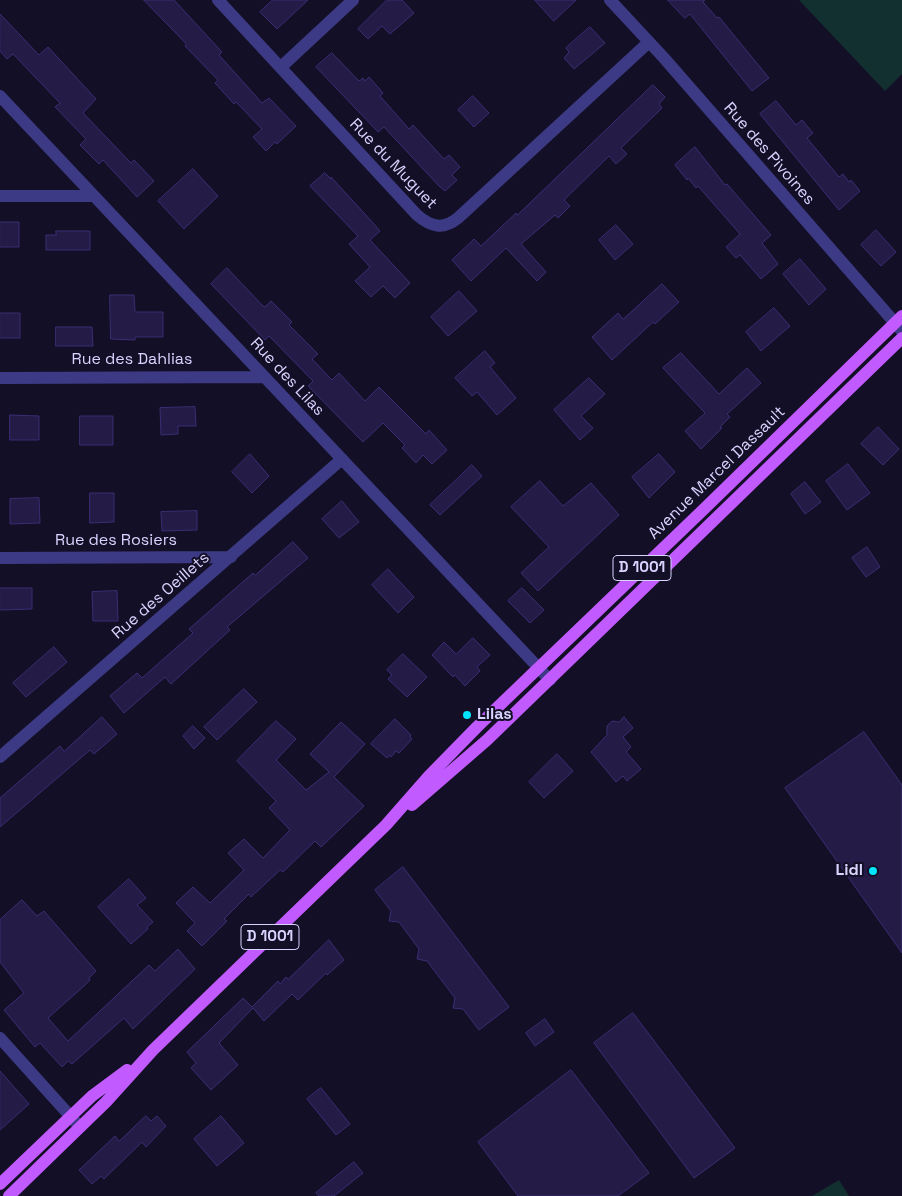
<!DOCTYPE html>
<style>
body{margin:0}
canvas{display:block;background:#130f26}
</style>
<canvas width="902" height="1196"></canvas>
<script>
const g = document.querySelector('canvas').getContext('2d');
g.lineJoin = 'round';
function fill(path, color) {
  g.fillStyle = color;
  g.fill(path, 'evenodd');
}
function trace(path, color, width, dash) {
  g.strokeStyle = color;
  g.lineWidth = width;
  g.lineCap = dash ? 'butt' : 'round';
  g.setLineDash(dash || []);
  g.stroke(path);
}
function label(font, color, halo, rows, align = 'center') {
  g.font = font + ' "Space Grotesk",sans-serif';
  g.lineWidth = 4;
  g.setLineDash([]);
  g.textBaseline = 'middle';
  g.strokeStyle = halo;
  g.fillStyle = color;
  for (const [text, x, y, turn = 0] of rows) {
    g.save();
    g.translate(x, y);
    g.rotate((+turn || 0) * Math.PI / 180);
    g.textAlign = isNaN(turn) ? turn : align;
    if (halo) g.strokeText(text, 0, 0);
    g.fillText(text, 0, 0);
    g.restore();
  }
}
fill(new Path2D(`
 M799 0H902V74L885 91Z
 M839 1180 849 1196H812Z`), '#12302f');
const building = new Path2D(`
 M144 0H174L222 52 219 55 262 103 269 98 296 126 277 144 275 142 266 151 253 137 262 129 236 102 234 104 215 83 218 80 185 46 186 44Z
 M273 0H308L277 29 260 12Z
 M387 0H402L414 13 390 34 382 26 368 39 358 29Z
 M535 0H576L554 21Z
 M668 0H705L703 2 717 18 719 17 769 78 752 91 690 14 685 18Z
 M0 14 39 55 48 47 96 99 83 113 131 163 134 160 154 181 137 197 103 160 99 164 80 145 86 139 55 107 60 103 13 54 7 59 0 51Z
 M590 27 605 43 574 69 564 58 569 52 566 48Z
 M332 53 359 81 363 78 365 81 369 77 383 93 380 96 409 129 413 125 444 159 449 155 460 167 452 175 457 180 445 191 439 186 384 127 378 132 316 67Z
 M653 85 665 97 659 104 662 108 621 148 627 154 616 164 609 156 564 200 570 206 558 218 555 215 521 244 546 272 537 281 506 248 471 281 452 260 474 239 481 246 516 213 517 215Z
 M473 96 489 113 474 127 458 110Z
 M776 101 796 125 802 120 813 133 807 138 839 177 843 174 849 182 851 180 860 191 839 210 760 114Z
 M695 147 725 185 727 184 771 235 762 243 778 264 761 279 740 255 736 258 726 247 740 234 698 186 696 188 688 178 687 180 675 165Z
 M193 169 218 196 184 229 158 201Z
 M325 173 331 179V177L374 224 380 231 370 240 410 283 395 298 383 286 371 297 355 281 370 267 349 244 358 236 310 186Z
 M0 222H19V247H0Z
 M616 225 633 244 615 260 599 240Z
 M876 230 896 252 881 266 861 245Z
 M56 231H90V250H46V235H56Z
 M800 259 826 289 809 305 783 274Z
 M227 268 262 305 265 307 271 301 292 322 289 325 318 354 312 359 332 380 339 373 365 401 379 387 426 434 429 430 447 450 432 464 423 455 416 463 402 448 405 445 383 423 363 442 308 386 313 381 269 336 265 340 211 284Z
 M662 284 679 302 655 324 653 322 612 360 592 337 618 313 623 319Z
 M459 291 477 311 448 336 431 317Z
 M110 295H134L135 312H163V337H135V340L111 339Z
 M774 308 790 326 761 351 746 332Z
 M0 313H20V338H0Z
 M56 327H92L93 346H56Z
 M485 351 495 363 490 367 516 398 497 415 477 392 472 396 455 378Z
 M681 353 719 394 747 368 761 383 727 414 730 417 720 427 722 428 701 449 685 431 705 413 663 368Z
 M589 378 605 394 581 416 593 428 580 440 554 410Z
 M195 407 196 426H178V434L161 435 160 408Z
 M10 415 39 416V440H10Z
 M80 416H113V445H80Z
 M878 427 899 449 883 465 861 444Z
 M250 454 269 476 252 493 232 472Z
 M659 454 675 472 649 498 632 477Z
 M848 464 870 493 847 510 826 481Z
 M472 465 482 476 440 515 430 505Z
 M540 481 563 506 591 483 619 515 538 591 521 573 549 547 511 507Z
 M805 482 821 502 805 514 791 494Z
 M90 493H114V522L90 523Z
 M39 498 40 523 10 524V499Z
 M342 501 359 522 339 538 322 519Z
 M197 511V530L162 531 161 512Z
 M293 542 308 558 227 627 230 630 171 684 165 677 124 713 110 696 137 673 142 678 193 633 189 629 253 573 255 575Z
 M867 547 880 567 866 577 852 558Z
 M388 569 414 597 398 613 372 585Z
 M0 588H32V609L0 610Z
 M522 588 544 610 530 623 508 601Z
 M117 591 118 621H93L92 592Z
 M473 638 490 655 477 667 480 671 465 686 455 675 453 677 432 655 444 642 456 654Z
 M54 647 67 662 26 697 13 683Z
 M403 654 427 677 407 697 388 679 392 675 387 670Z
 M244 689 257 702 217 740 204 727Z
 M102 717 117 734 94 754 90 750 0 827V798L60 746 64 751Z
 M624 717 633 728 623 737 631 747 626 752 641 769 627 781 623 776 616 782 591 752 607 735V726L612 721 619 722Z
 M395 719 411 735 410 737 412 739 399 753 396 751 391 757 389 755 387 758 371 744Z
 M276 721 296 739 276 760 306 790 329 772 310 754 341 722 365 744 334 777 364 806 321 847 315 841 283 872 280 870 251 897 249 894 224 919 227 921 202 946 187 931 195 923 176 903 193 887 210 903 244 870 228 853 244 839 263 858 290 830 269 808 276 801 237 761Z
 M193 726 205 738 194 749 183 736Z
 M864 732 902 785V953L785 788Z
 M557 754 573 771 544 798 529 782Z
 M403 867 509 1007 479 1030 463 1009 453 1008 455 998 427 961 417 959 419 949 399 922 389 921 391 911 375 890Z
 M129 879 146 898 137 905 153 922 147 927 148 929 131 944 98 907Z
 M22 900 37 916 44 911 96 971 89 978 90 980 84 986 48 1018 68 1041 149 965 155 971 178 949 195 969 133 1029 124 1018 72 1064 68 1061 62 1067 40 1043 35 1047 4 1010 24 993 0 962V920Z
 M329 940 344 960 327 975 326 973 298 1000 292 994 264 1021 253 1008 219 1043 238 1065 211 1090 191 1068 196 1063 187 1052 243 998 252 1007 278 981 280 984 286 977 288 979Z
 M633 1013 735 1148 694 1178 594 1043Z
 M545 1019 554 1032 535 1046 526 1033Z
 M571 1070 649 1173 618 1196H518L478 1142Z
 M0 1071 29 1104 0 1130Z
 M321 1088 350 1124 336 1135 307 1099Z
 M146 1116 151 1121 157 1116 166 1126 146 1147 142 1142 104 1179 101 1176 92 1184 79 1170 115 1136 119 1141Z
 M221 1116 244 1143 217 1166 194 1139Z
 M354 1162 363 1173 334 1196H319L316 1193Z`);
fill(building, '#241b47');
trace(building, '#3b2d73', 1);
trace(new Path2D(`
 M218 0 417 215C431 227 443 230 458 218L649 42
 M610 0 664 58 902 331
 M281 67 353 0
 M0 96 550 680
 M0 196H94
 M0 378 264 377
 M0 558 231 557
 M0 757 342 459
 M0 1038 80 1127`), '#3d3a85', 12);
trace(new Path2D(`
 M412 805 487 740 902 338
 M0 1184 92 1096 127 1070
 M9 1196 106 1102 153 1050 386 825 429 776 477 727 705 508 902 316`), '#c25bff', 12);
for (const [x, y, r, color] of [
 [467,715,5,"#00e5ff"],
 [873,871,5,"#00e5ff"]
]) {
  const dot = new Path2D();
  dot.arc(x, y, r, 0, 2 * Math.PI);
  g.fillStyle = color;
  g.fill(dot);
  trace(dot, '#130f26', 2);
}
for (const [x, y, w] of [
 [642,568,58],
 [270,937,58]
]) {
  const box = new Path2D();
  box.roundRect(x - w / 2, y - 12.5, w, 25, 4);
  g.fillStyle = '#130f26';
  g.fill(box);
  trace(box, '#d9d4ff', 1);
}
label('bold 15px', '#d9d4ff', null, [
 ["D 1001",642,568],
 ["D 1001",270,937]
]);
label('16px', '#d9d4ff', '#130f26', [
 ["Rue des Pivoines",769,154,49],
 ["Rue du Muguet",393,164,46],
 ["Rue des Dahlias",132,360],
 ["Rue des Lilas",287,377,47],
 ["Avenue Marcel Dassault",717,473,-44],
 ["Rue des Rosiers",116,541],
 ["Rue des Oeillets",161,596,-41]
]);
label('bold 16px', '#d9d4ff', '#130f26', [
 ["Lilas",477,715],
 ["Lidl",863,871,"right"]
], 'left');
</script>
